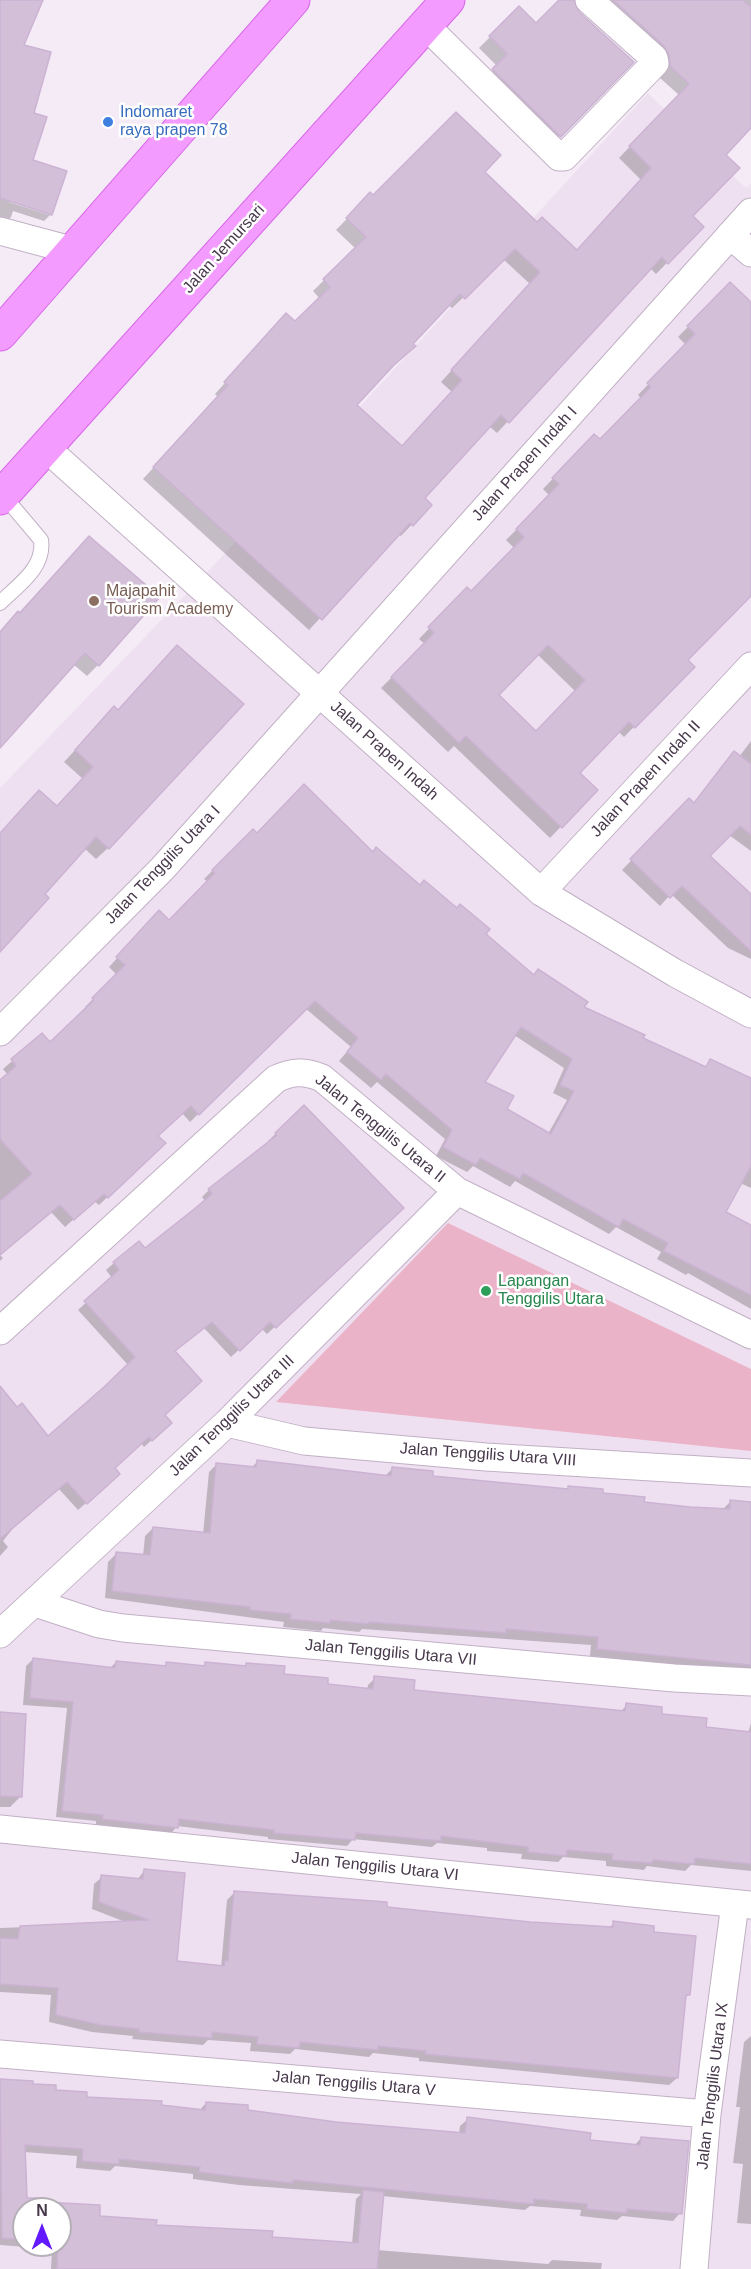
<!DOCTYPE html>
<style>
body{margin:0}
#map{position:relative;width:751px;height:2269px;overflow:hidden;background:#f4ebf6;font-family:Helvetica,sans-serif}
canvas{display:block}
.north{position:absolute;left:12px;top:2197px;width:60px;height:60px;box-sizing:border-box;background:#fff;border:2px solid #b5afb7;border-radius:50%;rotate:0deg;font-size:16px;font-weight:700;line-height:24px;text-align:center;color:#47384b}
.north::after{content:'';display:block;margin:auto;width:21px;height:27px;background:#6219ff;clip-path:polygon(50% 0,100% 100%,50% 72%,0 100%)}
</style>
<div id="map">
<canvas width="751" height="2269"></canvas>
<div class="north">N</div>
</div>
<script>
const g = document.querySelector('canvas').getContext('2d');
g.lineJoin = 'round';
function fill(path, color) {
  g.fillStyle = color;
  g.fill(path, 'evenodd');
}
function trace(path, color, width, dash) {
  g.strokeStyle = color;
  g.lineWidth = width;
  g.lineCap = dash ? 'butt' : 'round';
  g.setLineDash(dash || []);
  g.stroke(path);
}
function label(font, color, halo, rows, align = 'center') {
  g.font = font + ' Helvetica,sans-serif';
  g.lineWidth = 5;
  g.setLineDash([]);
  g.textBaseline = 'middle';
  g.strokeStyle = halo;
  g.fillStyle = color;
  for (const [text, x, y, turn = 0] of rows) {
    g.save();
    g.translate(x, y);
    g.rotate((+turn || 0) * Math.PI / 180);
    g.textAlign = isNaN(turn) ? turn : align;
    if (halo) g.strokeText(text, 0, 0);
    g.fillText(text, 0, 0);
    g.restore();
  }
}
fill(new Path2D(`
 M648 93 746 188 751 183V2269H0V788L216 563ZM24 2209H60V2245H24Z`), '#efe0f1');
fill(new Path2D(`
 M448 1223 751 1369V1451L276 1402Z`), '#ebb3c8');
fill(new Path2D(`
 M0 0H41L22 46 32 114 31 161 51 214 44 221 13 211 11 217 4 224H0ZM9 199 49 212V215L9 202Z
 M561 0H572L573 6 632 62 549 147 482 81 497 66 479 48 519 8 536 25Z
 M589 0H751V125L724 155 691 216 702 227 656 274 650 268 497 433 489 426 423 498 430 505 401 536 398 534 309 630 143 479 218 397 215 394 276 326 295 323 320 299 313 291 356 249 336 230 370 195 373 197 483 172 537 224 576 252 641 180 619 158 679 95 660 78ZM503 259 530 284 441 382 452 392 401 447 355 406 448 305 452 308Z
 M730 284 751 304V593L686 660 693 667 624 737 618 731 578 773 596 790 550 838 454 746 448 752 381 688 425 644 419 639 467 589 471 593 514 548 506 540 550 496 543 489 594 436 600 441 641 398 638 395 686 345 678 337ZM537 654 576 692 536 733 497 695Z
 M78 549 98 665 87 676 73 664 0 745V633Z
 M103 720 108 848 96 859 84 848 0 948V834L57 808 83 779 64 762Z
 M751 741V851L729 835 708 856 751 896V959L728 948 671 894 660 906 622 870 689 801 693 804 724 763 734 753 739 757Z
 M253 831 256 835 373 853 484 934 533 977 582 1007 704 1068 710 1061 751 1080V1188L740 1183 724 1213 751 1227V1309L688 1273 686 1275 657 1259 661 1252 616 1227 609 1234 515 1181 510 1187 473 1166 467 1172 436 1156 445 1139 377 1082 371 1088 339 1061 351 1047 305 1008 190 1122 182 1113 156 1137 164 1143 99 1205 94 1201 65 1227 51 1212 0 1255 3 1258 0 1261V1082L8 1075 3 1069 42 1035 49 1044 87 1009 85 1007 117 975 109 967 151 921 169 922 208 882 204 879ZM514 1035 564 1068 553 1093 567 1100 548 1134 505 1110 483 1082Z
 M304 1107 395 1215 267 1334 262 1329 231 1357 204 1328 174 1352 163 1430 144 1447 141 1443 113 1468 111 1481 78 1510 59 1489 14 1527 3 1541 8 1547 0 1556V1389L17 1409 48 1438 128 1365 78 1310 112 1278 106 1270 114 1263 139 1243 145 1250 205 1201 202 1197 209 1190 270 1143 268 1141Z
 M257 1462 384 1477 393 1468 431 1477 566 1490 569 1487 642 1504 722 1510 731 1501 751 1503V1670L746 1673 590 1656 591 1645 362 1629 359 1632 323 1628 321 1631 283 1627 284 1622 105 1598 108 1562 116 1554 143 1556 145 1536 153 1528 203 1534 209 1472 217 1464 251 1468Z
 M33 1659 110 1668 116 1662 163 1667 167 1664 201 1667 206 1663 243 1667 247 1664 326 1686 367 1690 368 1685 375 1678 413 1691 620 1712 627 1705 705 1728 748 1733 751 1723V1871L691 1865 685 1871 647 1866 644 1870 606 1866V1861L563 1857 558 1862 521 1859 522 1854 487 1851V1848L437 1843 432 1847 353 1839 347 1846 268 1839V1837L177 1826 170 1835 96 1825V1821L56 1817 67 1708 23 1705 26 1666Z
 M0 1713 21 1796 10 1807H0Z
 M144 1871 175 1963 221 1968 227 1900 235 1892 530 1923 608 1929 614 1923 652 1933 688 1995 685 1998 677 2078 669 2085 419 2061V2058L373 2053 369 2057 295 2049 290 2054 250 2051 251 2043 208 2040 203 2045 132 2039 133 2036 92 2032 49 2022 51 1995 0 1992V1928L128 1923 92 1909 94 1884 102 1877 137 1880Z
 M751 2036V2224L737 2223 743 2164 733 2163 740 2107H736L744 2042Z
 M0 2080 32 2082V2085L85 2098 199 2111 206 2103 246 2111 382 2128 459 2134 460 2126 468 2119 588 2141 634 2146 641 2138 680 2213 673 2221 622 2216 617 2220 580 2216 581 2210 530 2206 525 2210 382 2196 377 2250 548 2264 552 2260 602 2263 601 2269H51L52 2249 0 2245ZM24 2152 77 2156 76 2168 110 2171 115 2166 193 2174V2179L239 2185 361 2194 356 2199 352 2244 155 2227 43 2204 26 2199ZM24 2209H60V2245H24Z`), '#0003');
const building = new Path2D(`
 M0 0H43L24 45 51 52 34 113 47 117 33 160 67 171 52 215 0 198Z
 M559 0H574L579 12 634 62 561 137 492 69 507 54 489 36 519 6 536 23Z
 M613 0H743L751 7V128L726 155 740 168 693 216 704 227 668 264 662 257 509 423 501 415 425 498 432 505 413 526 410 523 322 620 153 467 228 385 224 382 286 313 295 321 330 287 323 279 366 237 346 218 370 192 373 195 456 112 501 155 485 172 537 222 542 217 577 250 651 168 629 146 689 84 670 66 669 55 664 46ZM515 249 540 272 451 370 462 380 402 446 357 405 394 365 416 346 413 344 460 294 465 299Z
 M730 282 751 302V596L688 660 695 667 635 728 629 722 580 773 598 790 562 828 466 736 459 743 391 677 434 633 428 627 467 587 471 591 524 537 516 529 559 484 552 478 594 434 600 439 651 387 647 383 695 334 687 326ZM548 645 585 680 536 731 499 695Z
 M89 536 160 597 99 666 85 653 0 748V632L18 611 20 613Z
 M177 645 244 704 109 849 96 837 45 894 49 898 0 952V833L39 790 57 806 93 767 75 750 114 706 118 710Z
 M734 751 751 764V835L740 826 710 856 751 894V951L682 886 670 898 630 859 689 798 694 803Z
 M304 784 373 852 376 847 420 885 424 880 457 908 460 904 490 929 486 934 534 975 538 969 588 1002 584 1007 645 1035 643 1038 706 1067 710 1059 751 1078V1166L726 1212 751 1225V1295L664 1251 668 1243 623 1219 619 1227 523 1173 520 1179 480 1158 476 1165 443 1147 452 1130 386 1074 381 1080 347 1052 358 1038 315 1001 199 1115 191 1106 158 1136 166 1143 108 1198 104 1194 74 1220 60 1205 0 1255V1201L32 1174 0 1139V1080L16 1066 11 1059 42 1033 50 1042 94 1000 92 998 125 965 116 957 159 910 169 920 215 873 212 870 253 829 257 833ZM521 1027 572 1059 560 1085 574 1091 551 1134 507 1109 514 1096 485 1082Z
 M304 1105 404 1208 276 1328 270 1322 240 1351 212 1322 175 1351 202 1381 165 1415 172 1423 152 1441 149 1437 115 1468 120 1474 87 1504 67 1482 0 1539V1386L17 1407 22 1403 48 1436 104 1387 135 1357 84 1301 119 1270 113 1262 139 1241 145 1248 193 1210 212 1194 208 1189 277 1135 275 1133Z
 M257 1460 391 1476 392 1467 433 1471V1476L568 1489V1486L603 1489V1493L645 1497 644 1502 690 1507 730 1509V1500L751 1502V1665L597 1649 598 1637 506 1629V1633L369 1622V1624L330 1620V1623L290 1619 291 1614 250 1610V1607L112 1591 116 1552 150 1555 153 1527 210 1533 216 1463 256 1467Z
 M33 1658 115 1668 116 1661 166 1666V1662L205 1666V1662L246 1666V1663L285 1666 284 1674 328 1678V1684L373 1689 374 1676 415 1680 414 1690 625 1711 626 1703 662 1707V1714L707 1718 706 1727 751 1732V1864L695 1858 694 1864 653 1860 652 1863 612 1860 613 1854 567 1850 566 1856 528 1852V1847L441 1836V1841L356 1833 355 1840 274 1833V1830L179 1819 178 1828 102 1819 103 1815 62 1811 73 1702 30 1698Z
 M0 1712 26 1714 22 1797 0 1796Z
 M144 1869 185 1873 177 1961 224 1966 225 1961H228L234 1891 387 1902V1907L530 1922 613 1927V1921L654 1926V1932L696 1936 690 1995H686L678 2078 425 2054 426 2051 378 2046V2050L300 2042 299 2048 257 2044 258 2037 212 2032V2038L139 2032V2029L101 2025 56 2015 58 1988 0 1984V1938L18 1939 20 1926 149 1920 99 1902 101 1875 143 1879Z
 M0 2079 33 2081V2084L56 2085V2090L87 2092V2097L162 2101 161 2105 205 2110 206 2102 248 2105V2110L336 2122 465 2133 467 2117 591 2133 590 2140 640 2145 641 2137 689 2141 682 2214 627 2209 626 2213 587 2209V2204L534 2199V2204L293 2180V2183L247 2178 199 2172 200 2167 119 2159V2164L82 2161 83 2149 25 2145 27 2198H44V2202L100 2205V2216L157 2220 156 2225 273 2231 272 2237 358 2243 363 2190 384 2192 377 2269H57L60 2209H24V2240L2 2238Z`);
fill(building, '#d3c0d8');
trace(building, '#ccb2d3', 1.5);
const lane = new Path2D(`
 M0 603C18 585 45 568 41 540L3 495`);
const street = new Path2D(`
 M425 25 559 157H564L655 63 654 58 589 0
 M0 231 71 250
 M730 235 751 253
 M46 448 541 892 675 973 751 1014
 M541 892 751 666
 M0 1032 162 869 751 212
 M0 1331 276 1079C293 1071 304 1071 322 1078L457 1191 751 1335
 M227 1423 304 1441 486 1457 751 1473
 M35 1603 99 1624 123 1628 674 1678 751 1682
 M0 1634 227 1423 457 1191
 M0 1829 751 1905
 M0 2054 707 2114
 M694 2269 707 2114 735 1904`);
const primary = new Path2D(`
 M0 334 293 0
 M0 498 448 0`);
trace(lane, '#c1b0c5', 16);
trace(street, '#c1b0c5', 29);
trace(primary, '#d866e9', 35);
trace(lane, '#fff', 14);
trace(street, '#fff', 27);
trace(primary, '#f39bff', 33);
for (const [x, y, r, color] of [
 [108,122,6,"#3f7fe0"],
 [94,601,6,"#8d6e63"],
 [486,1291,6,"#2e9e5b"]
]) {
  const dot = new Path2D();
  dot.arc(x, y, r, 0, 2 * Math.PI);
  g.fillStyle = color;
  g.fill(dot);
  trace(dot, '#fff', 2);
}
label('16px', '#366cbe', '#fff', [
 ["Indomaret",120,113],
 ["raya prapen 78",120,131]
], 'left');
label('16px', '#47384b', '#fff', [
 ["Jalan Jemursari",224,249,-48],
 ["Jalan Prapen Indah I",525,464,-48],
 ["Jalan Prapen Indah",384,751,42],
 ["Jalan Prapen Indah II",646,779,-47],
 ["Jalan Tenggilis Utara I",163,865,-46],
 ["Jalan Tenggilis Utara II",380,1129,39],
 ["Jalan Tenggilis Utara III",232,1416,-44],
 ["Jalan Tenggilis Utara VIII",488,1455,4],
 ["Jalan Tenggilis Utara VII",391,1653,5],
 ["Jalan Tenggilis Utara VI",375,1867,6],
 ["Jalan Tenggilis Utara V",354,2084,5],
 ["Jalan Tenggilis Utara IX",713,2086,-83]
]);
label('16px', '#785e54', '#fff', [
 ["Majapahit",106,592],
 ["Tourism Academy",106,610]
], 'left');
label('16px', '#27864d', '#fff', [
 ["Lapangan",498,1282],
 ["Tenggilis Utara",498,1300]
], 'left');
</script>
